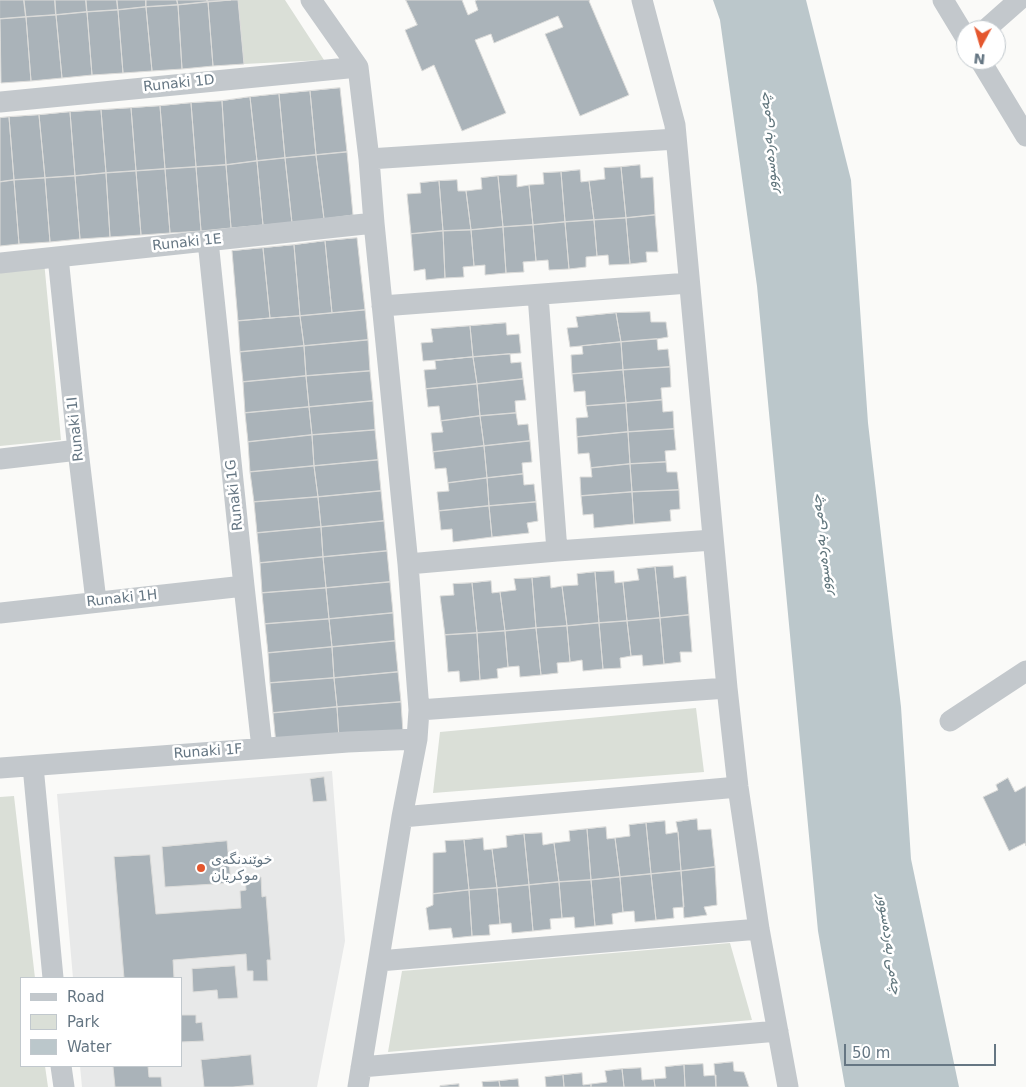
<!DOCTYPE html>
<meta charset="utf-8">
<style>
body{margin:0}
#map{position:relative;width:1026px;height:1087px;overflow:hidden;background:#fafaf8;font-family:"DejaVu Sans",sans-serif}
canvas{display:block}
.legend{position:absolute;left:20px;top:977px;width:162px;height:90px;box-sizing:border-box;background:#fff;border:1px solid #c1c8cd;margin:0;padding:6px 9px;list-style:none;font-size:15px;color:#657683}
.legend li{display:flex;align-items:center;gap:10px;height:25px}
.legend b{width:25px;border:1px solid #c1c8cd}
.north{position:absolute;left:956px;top:20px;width:50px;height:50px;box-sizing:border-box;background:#fff;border:1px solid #c1c8cd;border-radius:50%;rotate:186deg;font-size:14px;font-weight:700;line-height:20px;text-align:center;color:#657683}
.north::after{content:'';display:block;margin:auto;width:18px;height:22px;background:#e4572e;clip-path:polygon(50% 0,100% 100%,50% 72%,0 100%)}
.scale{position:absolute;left:844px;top:1044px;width:152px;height:22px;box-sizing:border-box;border:2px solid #657683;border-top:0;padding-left:6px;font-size:15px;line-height:18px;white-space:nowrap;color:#657683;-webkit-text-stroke:4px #fff;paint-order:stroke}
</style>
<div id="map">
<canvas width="1026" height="1087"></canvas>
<ul class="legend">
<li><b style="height:6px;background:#c3c8cc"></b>Road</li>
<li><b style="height:14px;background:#dadfd7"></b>Park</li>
<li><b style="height:14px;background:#bbc7cb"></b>Water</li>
</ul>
<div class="north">N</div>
<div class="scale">50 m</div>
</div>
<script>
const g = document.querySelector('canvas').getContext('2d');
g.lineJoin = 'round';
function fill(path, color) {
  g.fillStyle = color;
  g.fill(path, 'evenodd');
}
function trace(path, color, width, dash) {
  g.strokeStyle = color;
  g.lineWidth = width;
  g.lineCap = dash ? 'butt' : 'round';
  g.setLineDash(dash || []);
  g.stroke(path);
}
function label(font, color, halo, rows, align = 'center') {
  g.font = font + ' "DejaVu Sans",Vazirmatn,sans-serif';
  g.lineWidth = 5;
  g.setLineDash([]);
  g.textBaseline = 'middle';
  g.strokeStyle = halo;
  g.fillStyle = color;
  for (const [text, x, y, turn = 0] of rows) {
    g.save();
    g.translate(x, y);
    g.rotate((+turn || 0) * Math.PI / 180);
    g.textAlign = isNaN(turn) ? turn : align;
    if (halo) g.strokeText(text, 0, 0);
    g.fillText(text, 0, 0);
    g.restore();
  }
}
fill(new Path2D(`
 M332 771 345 941 317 1087H82L80 1066H181V978H73L57 794Z`), '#e8e9e9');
fill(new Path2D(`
 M238 0H285L324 60 244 64Z
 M44 261 61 440 0 446V267Z
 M696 708 704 772 433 793 440 732Z
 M14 796 35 978H21V1066H45L48 1087H0V797Z
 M730 943 752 1020 388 1052 402 971Z`), '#dadfd7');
fill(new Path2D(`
 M713 0H806L851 180 868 423 901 707 911 859 959 1087H845L818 931 757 286 720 20Z`), '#bbc7cb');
const building = new Path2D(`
 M0 0H24L26 17 0 19Z
 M24 0H55L56 15 26 17Z
 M55 0H86L87 12 56 15Z
 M86 0H117L118 10 87 12Z
 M117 0H146V7L118 10Z
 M146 0H177L178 5 146 7Z
 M177 0H207L208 2 178 5Z
 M207 0H231L208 2Z
 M231 0H238L244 64 213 66 208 2Z
 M406 0H462L468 15 478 10 475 1 477 0H590L589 1 629 95 580 116 545 34 563 27 558 16 494 43 491 34 475 40 506 113 462 131 434 65 422 71 405 30 417 25Z
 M208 2 213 66 182 69 178 5Z
 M178 5 182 69 152 71 146 7Z
 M146 7 152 71 123 73 118 10Z
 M118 10 123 73 92 75 87 12Z
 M87 12 92 75 62 78 56 15Z
 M56 15 62 78 31 81 26 17Z
 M26 17 31 81 1 83 0 19Z
 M340 88 347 152 316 155 310 91Z
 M310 91 316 155 285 158 279 94Z
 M279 94 285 158 257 161 250 97Z
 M250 97 257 161 226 165 222 101Z
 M222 101 226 165 196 167 191 103Z
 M191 103 196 167 165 169 160 106Z
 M160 106 165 169 136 171 131 108Z
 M131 108 136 171 106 173 101 110Z
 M101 110 106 173 75 176 70 112Z
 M70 112 75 176 45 178 39 115Z
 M39 115 45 178 14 180 9 117Z
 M9 117 14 180 0 182V118Z
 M347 152 353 215 324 219 316 155Z
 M316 155 324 219 292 223 285 158Z
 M285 158 292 223 263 225 257 161Z
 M257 161 263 225 231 228 226 165Z
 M226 165 231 228 201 231 196 167Z
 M640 165 641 178 653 177 655 215 626 218 621 167Z
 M196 167 201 231 170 233 165 169Z
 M621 167 626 218 594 220 589 181 605 179 604 168Z
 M165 169 170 233 141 235 136 171Z
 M580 170 581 182 589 181 594 220 565 222 561 172Z
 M136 171 141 235 110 237 106 173Z
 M561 172 565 222 533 225 529 185 544 184 543 173Z
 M106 173 110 237 80 239 75 176Z
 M517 175V187L529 185 533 225 503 227 498 176Z
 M75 176 80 239 50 242 45 178Z
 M498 176 503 227 471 230 466 191 482 189 481 178Z
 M45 178 50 242 19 244 14 180Z
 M14 180 19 244 0 246V182Z
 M457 180 458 191H466L471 230 443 231 439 181Z
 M439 181 443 231 411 234 407 194 421 193 420 183Z
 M655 215 658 252H646L647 262 630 264 626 218Z
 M626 218 630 264 609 265 608 255 597 256 594 220Z
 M594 220 597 256 586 257V267L569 269 565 222Z
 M565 222 569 269 549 270 548 260 536 261 533 225Z
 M533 225 536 261 523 262 524 272 506 273 503 227Z
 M503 227 506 273 485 275V265L474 266 471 230Z
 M471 230 474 266 463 267 464 277 445 278 443 231Z
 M443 231 445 278 426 280 425 269 414 271 411 234Z
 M357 238 365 310 332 313 325 241Z
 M325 241 332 313 300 316 294 245Z
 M294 245 300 316 270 318 263 248Z
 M263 248 270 318 238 321 232 251Z
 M365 310 368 340 304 346 300 316Z
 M650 312 651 322H666L668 337 657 339 621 342 616 313Z
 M616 313 621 342 570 347 567 328 578 327 576 317Z
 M300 316 304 346 240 352 238 321Z
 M506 323 507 335 519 334 521 353 473 357 470 326Z
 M470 326 473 357 423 361 421 343 433 342 431 329Z
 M657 339 658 350 668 349 670 367 623 370 621 342Z
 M368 340 370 371 306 376 304 346Z
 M621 342 623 370 572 374 571 355 583 354 582 346Z
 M304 346 306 376 243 382 240 352Z
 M510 354 511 363 521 362 523 379 477 384 473 357Z
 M473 357 477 384 426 389 424 370 436 369 435 361Z
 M670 367 671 387 661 388 662 400 626 403 623 370Z
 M623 370 626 403 586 406 585 391 574 392 572 374Z
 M370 371 373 401 309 407 306 376Z
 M306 376 309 407 245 413 243 382Z
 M523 379 526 400 515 401 516 413 480 416 477 384Z
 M477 384 480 416 441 421 439 406 428 407 426 389Z
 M662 400 663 412 673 411 674 429 628 432 626 403Z
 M373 401 375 430 312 435 309 407Z
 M626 403 628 432 577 437 576 418 588 417 586 406Z
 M309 407 312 435 248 442 245 413Z
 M516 413 518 425 528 424 530 441 484 446 480 416Z
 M480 416 484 446 433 452 431 433 443 432 441 421Z
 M674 429 676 450 665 451 666 462 630 464 628 432Z
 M375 430 378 460 314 466 312 435Z
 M628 432 630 464 591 468 589 453 578 454 577 437Z
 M312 435 314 466 250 472 248 442Z
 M530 441 532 462 522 463 523 474 487 478 484 446Z
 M484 446 487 478 448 483 446 468 435 469 433 452Z
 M378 460 381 491 318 497 314 466Z
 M666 462 667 472H677L679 490 632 492 630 464Z
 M630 464 632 492 581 496 580 477H592L591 468Z
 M314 466 318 497 254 502 250 472Z
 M523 474 524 485 534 484 536 502 489 506 487 478Z
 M487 478 489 506 439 511 437 492 449 491 448 483Z
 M679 490 680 509 670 510 671 521 634 524 632 492Z
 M381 491 384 521 321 527 318 497Z
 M632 492 634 524 594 528 593 514 583 515 581 496Z
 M318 497 321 527 257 533 254 502Z
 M536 502 538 521 527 523 529 533 492 537 489 506Z
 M489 506 492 537 453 542 452 529 441 530 439 511Z
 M384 521 387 551 323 557 321 527Z
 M321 527 323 557 260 563 257 533Z
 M387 551 390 582 326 588 323 557Z
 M323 557 326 588 262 593 260 563Z
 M673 566 674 578 686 576 689 615 660 618 655 567Z
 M655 567 660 618 627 621 623 582 639 580 637 569Z
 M614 571 615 583 623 582 627 621 599 623 595 572Z
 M595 572 599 623 567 626 562 586 578 585 577 574Z
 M550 576 551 588 562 586 567 626 536 628 532 578Z
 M532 578 536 628 505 631 500 592 516 590 514 579Z
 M491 581 492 593 500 592 505 631 477 633 472 583Z
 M390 582 393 613 329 619 326 588Z
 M472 583 477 633 445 635 440 596 454 595 453 584Z
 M326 588 329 619 265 624 262 593Z
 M393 613 395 641 332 647 329 619Z
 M689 615 692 652H680L681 662 664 664 660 618Z
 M660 618 664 664 643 666 642 655 631 656 627 621Z
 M329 619 332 647 268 653 265 624Z
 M627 621 631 656 620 658 621 668 603 669 599 623Z
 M599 623 603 669 583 671 582 660 570 662 567 626Z
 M567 626 570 662 557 663 558 673 541 675 536 628Z
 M536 628 541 675 520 677 519 666 508 667 505 631Z
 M505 631 508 667 497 669 498 678 480 680 477 633Z
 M477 633 480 680 460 682 459 671 448 672 445 635Z
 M395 641 398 672 334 678 332 647Z
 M332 647 334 678 270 683 268 653Z
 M398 672 401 702 337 707 334 678Z
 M334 678 337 707 273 713 270 683Z
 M401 702 403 733 339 738 337 707Z
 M337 707 339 738 276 744 273 713Z
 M324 777 327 801 313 802 310 779Z
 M1008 778 1015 792 1026 786V846L1025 843 1009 851 983 797 998 790 996 785Z
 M697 819 698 830 711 829 715 867 681 871 678 832 676 822Z
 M665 821 666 834 678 832 681 871 651 874 646 823Z
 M646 823 651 874 620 877 615 838 630 836 629 825Z
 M606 827 607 839 615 838 620 877 591 880 587 829Z
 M587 829 591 880 559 882 554 843 570 841 569 831Z
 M542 833 543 845 554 843 559 882 529 885 524 834Z
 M524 834 529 885 497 888 492 849 507 847 506 836Z
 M483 838 484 850 492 849 497 888 469 890 464 840Z
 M464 840 469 890 433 894V853L446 852 445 841Z
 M227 841 231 883 165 887 162 847Z
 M150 855 156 914 241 908 240 891 246 890 245 877H261L262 897 266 896 271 960H267L268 981H253V971H247L246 954 173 960 174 978H124L114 857Z
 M715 867 717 905 704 907 707 915 684 918 681 871Z
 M681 871 684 907 673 908 674 918 656 920 651 874Z
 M651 874 656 920 635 922 634 911 623 912 620 877Z
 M620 877 623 912 612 914 613 924 595 926 591 880Z
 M591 880 595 926 575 928 574 917 562 918 559 882Z
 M559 882 562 918 550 919 551 929 533 931 529 885Z
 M529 885 533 931 512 933 511 923 500 924 497 888Z
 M497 888 500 924 489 925 490 935 472 936 469 890Z
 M469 890 472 936 453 938 451 928 429 930 426 908 433 905V894Z
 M235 966 238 998 218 999 217 990 193 992 192 969Z
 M181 1015H196V1023L202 1022 204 1041 181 1042Z
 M251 1055 254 1085 233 1087H204L201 1060Z
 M733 1062 734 1071 744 1072 749 1087H716L714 1064Z
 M703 1064 704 1076 716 1075V1087H685L684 1065Z
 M684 1065 685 1087H655L654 1079 666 1078 665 1067Z
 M128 1066H148L149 1077H161L162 1087H115L113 1067Z
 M641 1068 642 1080 654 1079 655 1087H624L622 1069Z
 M622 1069 624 1087H591V1084L607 1082 605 1071Z
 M582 1073 583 1085 591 1084V1087H564L563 1075Z
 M563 1075 564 1087H546L545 1077Z
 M518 1079 519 1087H500L499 1081Z
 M499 1081 500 1087H483L482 1082Z
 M459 1084V1087H440V1086Z`);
fill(building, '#aab3b9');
trace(building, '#dcdcda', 1);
trace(new Path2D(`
 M311 0 358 67 369 159 374 223 408 564 419 710 417 739 402 817 358 1087
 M642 0 675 125 727 688 738 787 759 929 788 1087
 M943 0 966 38
 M985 30 1019 0
 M980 60 1026 136
 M0 102 358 67
 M369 159 676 139
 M208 241 244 586 262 748
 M58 257 78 450 96 601
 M0 263 374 223
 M538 295 557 551
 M382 306 689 283
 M0 459 78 450
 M408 564 557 551 713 540
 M0 613 244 586
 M419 710 727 688
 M950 721 1026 671
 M33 766 53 978
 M0 768 348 742 417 739
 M402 817 738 787
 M379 961 759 929
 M61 1066 64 1087
 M361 1067 778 1031`), '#c3c8cc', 21);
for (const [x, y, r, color] of [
 [201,868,5,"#e4572e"]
]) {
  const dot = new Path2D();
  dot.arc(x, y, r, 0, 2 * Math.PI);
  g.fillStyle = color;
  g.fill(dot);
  trace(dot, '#fff', 2);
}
label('14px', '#657683', '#fff', [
 ["Runaki 1D",179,84,-6],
 ["Runaki 1E",187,243,-6],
 ["Runaki 1I",76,429,-96],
 ["Runaki 1G",235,495,-96],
 ["Runaki 1H",122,599,-6],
 ["Runaki 1F",208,752,-4]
]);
label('14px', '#657683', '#fff', [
 ["خوێندنگەی",211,860],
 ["موکریان",211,876]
], 'left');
label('italic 15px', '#60757c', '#fff', [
 ["چەمی بەردەسوور",769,143,-95],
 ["چەمی بەردەسوور",822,545,-96],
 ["چەمی بەردەسوور",889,944,82]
]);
</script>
